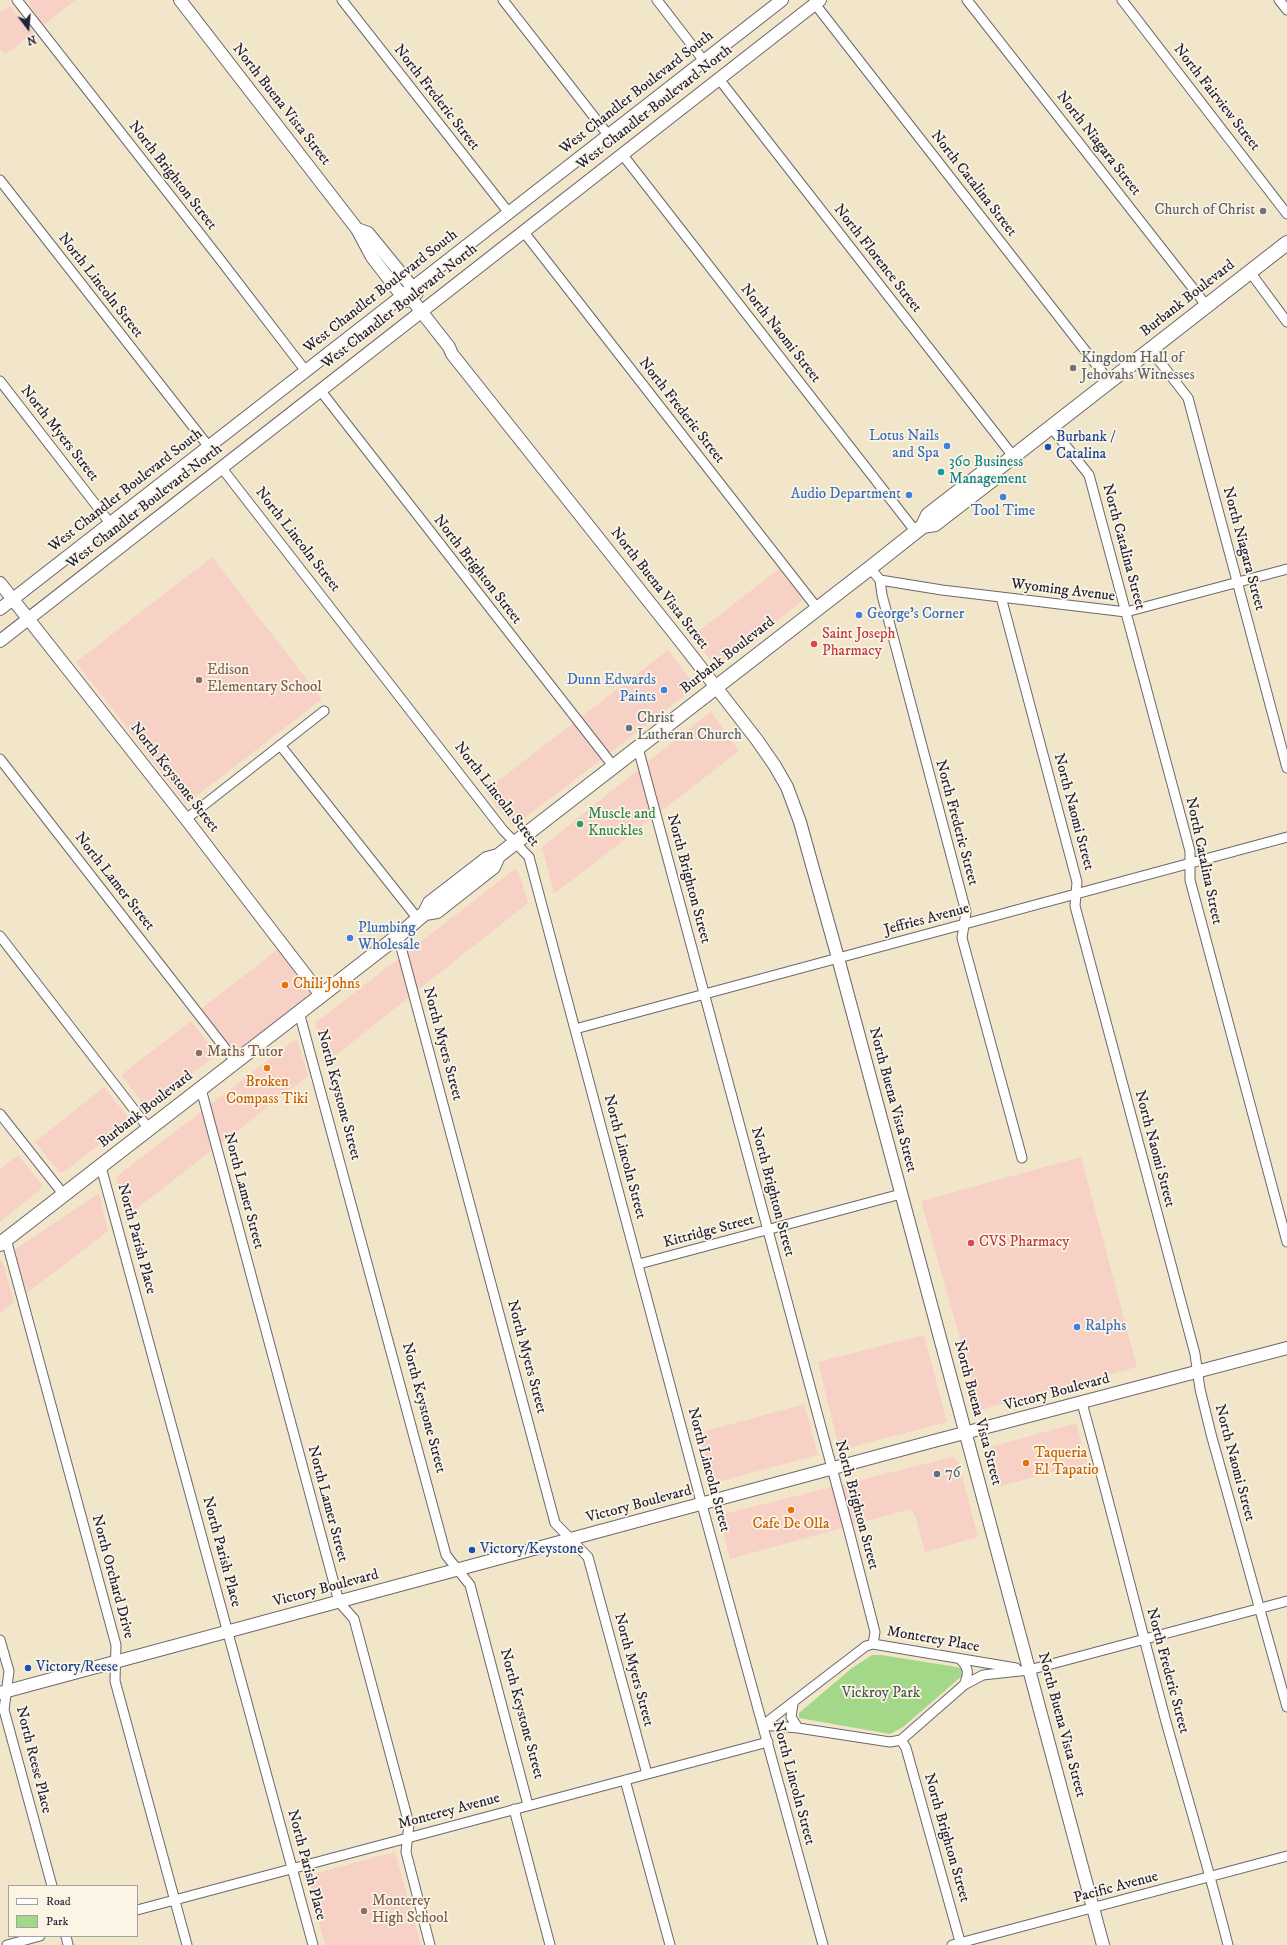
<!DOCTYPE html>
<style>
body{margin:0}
#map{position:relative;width:1287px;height:1945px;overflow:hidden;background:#f2e6ca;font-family:"IM FELL DW Pica",serif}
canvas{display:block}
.legend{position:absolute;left:8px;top:1885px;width:130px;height:52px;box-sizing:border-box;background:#fcf5e5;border:1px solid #a5a1a1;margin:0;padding:5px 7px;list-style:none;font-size:12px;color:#22223b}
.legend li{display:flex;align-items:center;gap:8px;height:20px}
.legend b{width:20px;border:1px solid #a5a1a1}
.north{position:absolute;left:8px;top:8px;width:40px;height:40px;-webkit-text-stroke:3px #fcf5e5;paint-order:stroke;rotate:164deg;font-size:11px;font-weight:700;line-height:16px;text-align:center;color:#22223b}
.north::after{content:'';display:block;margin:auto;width:14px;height:18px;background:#22223b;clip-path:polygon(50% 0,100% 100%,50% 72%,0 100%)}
</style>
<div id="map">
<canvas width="1287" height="1945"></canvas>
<ul class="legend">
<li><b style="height:5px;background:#fff"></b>Road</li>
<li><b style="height:11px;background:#a4d889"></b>Park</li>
</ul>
<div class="north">N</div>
</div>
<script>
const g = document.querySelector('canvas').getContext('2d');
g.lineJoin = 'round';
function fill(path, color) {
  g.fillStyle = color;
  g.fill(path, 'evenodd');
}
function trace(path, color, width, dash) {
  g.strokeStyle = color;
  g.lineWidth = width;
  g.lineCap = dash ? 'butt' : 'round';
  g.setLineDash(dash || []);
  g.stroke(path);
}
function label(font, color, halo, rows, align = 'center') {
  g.font = font + ' "IM FELL DW Pica",serif';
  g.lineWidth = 3.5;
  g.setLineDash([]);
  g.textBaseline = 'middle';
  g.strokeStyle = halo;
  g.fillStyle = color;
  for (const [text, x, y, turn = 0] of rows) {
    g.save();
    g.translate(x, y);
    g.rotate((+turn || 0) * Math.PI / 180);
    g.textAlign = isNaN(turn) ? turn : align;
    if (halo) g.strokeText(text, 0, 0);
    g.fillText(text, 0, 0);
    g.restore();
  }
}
fill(new Path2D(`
 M28 0H76L41 27Z
 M9 6 34 32 5 55 0 49V12Z
 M212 557 322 699 186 804 76 662Z
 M779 569 803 600 718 668 691 637Z
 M668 650 696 687 513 827 485 791Z
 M711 711 739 751 554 894 542 847Z
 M515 869 519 873 528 903 326 1063 315 1023Z
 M283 945 317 994 234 1060 196 1013Z
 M191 1021 214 1050 215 1056 147 1108 121 1075Z
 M294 1040 298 1041 308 1076 127 1216 116 1177Z
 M104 1087 129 1118 127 1123 64 1172H59L35 1142Z
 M18 1155 42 1185 41 1189 0 1222V1169Z
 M1081 1157 1137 1367 980 1410 921 1201Z
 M99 1193 108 1231 27 1293 14 1250Z
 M2 1260 14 1302 0 1314V1262Z
 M924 1335 947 1422 844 1449 839 1448 818 1362Z
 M804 1404 818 1455 717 1482 712 1480 699 1433Z
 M1076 1423 1087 1463 997 1487 987 1454 991 1447Z
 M953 1457 958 1461 978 1537 925 1552 916 1518 911 1509 730 1559 719 1515Z
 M395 1852 421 1945H325L306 1876Z`), '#f7d1c6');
fill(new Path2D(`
 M872 1655H881L957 1667 962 1669 963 1675 903 1727 890 1734 799 1718V1713L852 1668Z`), '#a4d889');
const street = new Path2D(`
 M17 0 219 258 305 370
 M342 0 509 213
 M503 0 609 136
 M657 0 704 61
 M967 0 1206 305
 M1122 0 1287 214
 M1279 0 1287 10
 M815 4 1109 381
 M719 79 1013 456
 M622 154 916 532
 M0 180 209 447
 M523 231 817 608
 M1250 272 1287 322
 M1150 349 1188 398 1287 768
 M0 381 110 523
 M320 390 614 767
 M1051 427 1089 475 1190 851V880L1287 1242
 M221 467 503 830 529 857 702 1505 823 1945
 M870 568 880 580 882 595 966 912 962 938 1022 1158
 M880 580 942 590 1126 612 1287 569
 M1001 597 1077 882 1075 906 1195 1354 1200 1389 1211 1434 1287 1707
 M280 745 418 919
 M638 748 849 1531 875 1632 873 1644
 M0 759 235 1061
 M186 819 324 711
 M0 936 149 1129
 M398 936 555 1523 588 1557 647 1774
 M299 1012 446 1555 470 1585 528 1805
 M575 1029 1287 837
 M201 1089 339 1602 354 1619 409 1824 406 1852 430 1945
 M0 1114 64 1195
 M101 1167 313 1945
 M6 1239 116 1645 115 1681 187 1945
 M639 1264 901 1194
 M1082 1403C1111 1508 1137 1613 1165 1718 1186 1794 1209 1869 1228 1945
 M0 1640 9 1671 4 1710 52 1886
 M960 1659C969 1668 969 1673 964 1685
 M793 1704 791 1717 798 1728
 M763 1725 798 1728 890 1742 901 1740 964 1685 983 1675 1029 1670 1287 1601
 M763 1725 866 1646 873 1644 1016 1668
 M901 1740 906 1748 961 1945
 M625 1780 670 1945
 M514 1809 550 1945
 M137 1910 768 1742
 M66 1936 68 1945
 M7 1945 40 1936
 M952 1945 1287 1856`);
const secondary = new Path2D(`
 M180 0 357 229 372 257 406 301
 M357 229 368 233 417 293
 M402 295 410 297 449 347 452 354 681 642 757 740 775 766 787 787 800 822 838 958 1103 1945
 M0 583 186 819 321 995
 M0 609 782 0
 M0 641 820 0
 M0 1693 930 1442 1287 1348`);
const primary = new Path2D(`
 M923 526 935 524 992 480 996 470
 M425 913 437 911 493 867 498 856
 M0 1244 398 936 425 913 430 903 487 859 498 856 870 568 923 526 928 515 985 471 996 470 1287 243`);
trace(street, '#6b676d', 11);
trace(secondary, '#6b676d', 14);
trace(primary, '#6b676d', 16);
trace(street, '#fff', 9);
trace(secondary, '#fff', 12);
trace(primary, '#fff', 14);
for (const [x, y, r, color] of [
 [1263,211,4,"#6b7280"],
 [1073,368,4,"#6b7280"],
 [947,446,4,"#3f7fe0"],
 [1048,447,4,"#1a4fb4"],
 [941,472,4,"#0f9aa8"],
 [909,495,4,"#3f7fe0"],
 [1003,497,4,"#3f7fe0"],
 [859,615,4,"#3f7fe0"],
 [814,644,4,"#e0444e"],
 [199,680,4,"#8d6e63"],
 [664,690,4,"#3f7fe0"],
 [629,728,4,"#6b7280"],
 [580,824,4,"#2e9e5b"],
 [350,938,4,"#3f7fe0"],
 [285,985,4,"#e8710a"],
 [199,1053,4,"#8d6e63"],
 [267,1068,4,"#e8710a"],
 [971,1243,4,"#e0444e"],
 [1077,1327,4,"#3f7fe0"],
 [1026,1463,4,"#e8710a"],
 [937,1474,4,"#5c6f8a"],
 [791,1510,4,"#e8710a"],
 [472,1550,4,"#1a4fb4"],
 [28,1668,4,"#1a4fb4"],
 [364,1911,4,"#8d6e63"]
]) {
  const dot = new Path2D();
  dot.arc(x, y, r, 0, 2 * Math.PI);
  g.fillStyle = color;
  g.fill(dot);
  trace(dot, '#fcf5e5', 1.5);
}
label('15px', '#22223b', '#fcf5e5', [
 ["West Chandler Boulevard South",637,93,-38],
 ["North Frederic Street",436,98,52],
 ["North Fairview Street",1216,98,52],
 ["North Buena Vista Street",281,105,52],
 ["West Chandler Boulevard North",655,108,-38],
 ["North Niagara Street",1098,144,52],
 ["North Brighton Street",172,176,52],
 ["North Catalina Street",973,184,52],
 ["North Florence Street",877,259,52],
 ["North Lincoln Street",100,286,52],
 ["West Chandler Boulevard South",381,292,-38],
 ["Burbank Boulevard",1188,299,-38],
 ["West Chandler Boulevard North",400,307,-38],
 ["North Naomi Street",780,334,52],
 ["North Frederic Street",681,411,52],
 ["North Myers Street",59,434,52],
 ["West Chandler Boulevard South",126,491,-38],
 ["West Chandler Boulevard North",145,507,-38],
 ["North Lincoln Street",297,540,52],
 ["North Catalina Street",1123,547,75],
 ["North Niagara Street",1243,549,75],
 ["North Brighton Street",477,570,52],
 ["North Buena Vista Street",659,589,52],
 ["Wyoming Avenue",1063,591,7],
 ["Burbank Boulevard",728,656,-38],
 ["North Keystone Street",174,778,52],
 ["North Lincoln Street",496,795,52],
 ["North Naomi Street",1073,812,75],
 ["North Frederic Street",956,823,75],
 ["North Catalina Street",1203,861,78],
 ["North Brighton Street",688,879,75],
 ["North Lamer Street",114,882,52],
 ["Jeffries Avenue",927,920,-15],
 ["North Myers Street",442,1044,75],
 ["North Keystone Street",338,1095,75],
 ["North Buena Vista Street",892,1100,75],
 ["Burbank Boulevard",146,1110,-38],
 ["North Naomi Street",1154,1149,75],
 ["North Lincoln Street",624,1157,75],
 ["North Lamer Street",243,1191,75],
 ["North Brighton Street",772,1192,75],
 ["Kittridge Street",709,1232,-15],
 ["North Parish Place",136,1239,75],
 ["North Myers Street",526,1357,75],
 ["Victory Boulevard",1057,1393,-15],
 ["North Keystone Street",423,1408,75],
 ["North Buena Vista Street",977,1413,75],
 ["North Naomi Street",1234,1463,75],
 ["North Lincoln Street",708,1470,75],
 ["North Lamer Street",327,1504,75],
 ["Victory Boulevard",639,1505,-15],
 ["North Brighton Street",856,1505,75],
 ["North Parish Place",221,1552,75],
 ["North Orchard Drive",112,1577,75],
 ["Victory Boulevard",326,1589,-15],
 ["Monterey Place",933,1640,10],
 ["North Myers Street",633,1670,75],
 ["North Frederic Street",1167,1671,75],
 ["North Keystone Street",521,1714,75],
 ["North Buena Vista Street",1061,1725,75],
 ["North Reese Place",33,1760,76],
 ["North Lincoln Street",793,1783,75],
 ["Monterey Avenue",449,1812,-15],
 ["North Brighton Street",946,1838,74],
 ["North Parish Place",306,1865,75],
 ["Pacific Avenue",1116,1888,-15]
]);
label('15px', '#5b616d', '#fcf5e5', [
 ["Church of Christ",1255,211,"right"],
 ["Kingdom Hall of",1081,359],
 ["Jehovahs Witnesses",1081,376],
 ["Christ",637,719],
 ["Lutheran Church",637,736]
], 'left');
label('15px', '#366cbe', '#fcf5e5', [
 ["Lotus Nails",939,437],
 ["and Spa",939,454],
 ["Audio Department",901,495],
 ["Tool Time",1003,512,"center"],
 ["George's Corner",867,615,"left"],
 ["Dunn Edwards",656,681],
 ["Paints",656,698],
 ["Plumbing",358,929,"left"],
 ["Wholesale",358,946,"left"],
 ["Ralphs",1085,1327,"left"]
], 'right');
label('15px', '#164399', '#fcf5e5', [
 ["Burbank /",1056,438],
 ["Catalina",1056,455],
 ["Victory/Keystone",480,1550],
 ["Victory/Reese",36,1668]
], 'left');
label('15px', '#0d838f', '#fcf5e5', [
 ["360 Business",949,463],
 ["Management",949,480]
], 'left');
label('15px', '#be3a42', '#fcf5e5', [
 ["Saint Joseph",822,635],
 ["Pharmacy",822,652],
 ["CVS Pharmacy",979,1243]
], 'left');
label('15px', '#785e54', '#fcf5e5', [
 ["Edison",207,671],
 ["Elementary School",207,688],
 ["Maths Tutor",207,1053],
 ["Monterey",372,1902],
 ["High School",372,1919]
], 'left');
label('15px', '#27864d', '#fcf5e5', [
 ["Muscle and",588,815],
 ["Knuckles",588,832]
], 'left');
label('15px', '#c56008', '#fcf5e5', [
 ["Chili Johns",293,985],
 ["Broken",267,1083,"center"],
 ["Compass Tiki",267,1100,"center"],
 ["Taqueria",1034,1454],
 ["El Tapatio",1034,1471],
 ["Cafe De Olla",791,1525,"center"]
], 'left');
label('15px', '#4e5e75', '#fcf5e5', [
 ["76",945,1474]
], 'left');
label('15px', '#495952', '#fcf5e5', [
 ["Vickroy Park",881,1694]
]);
</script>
